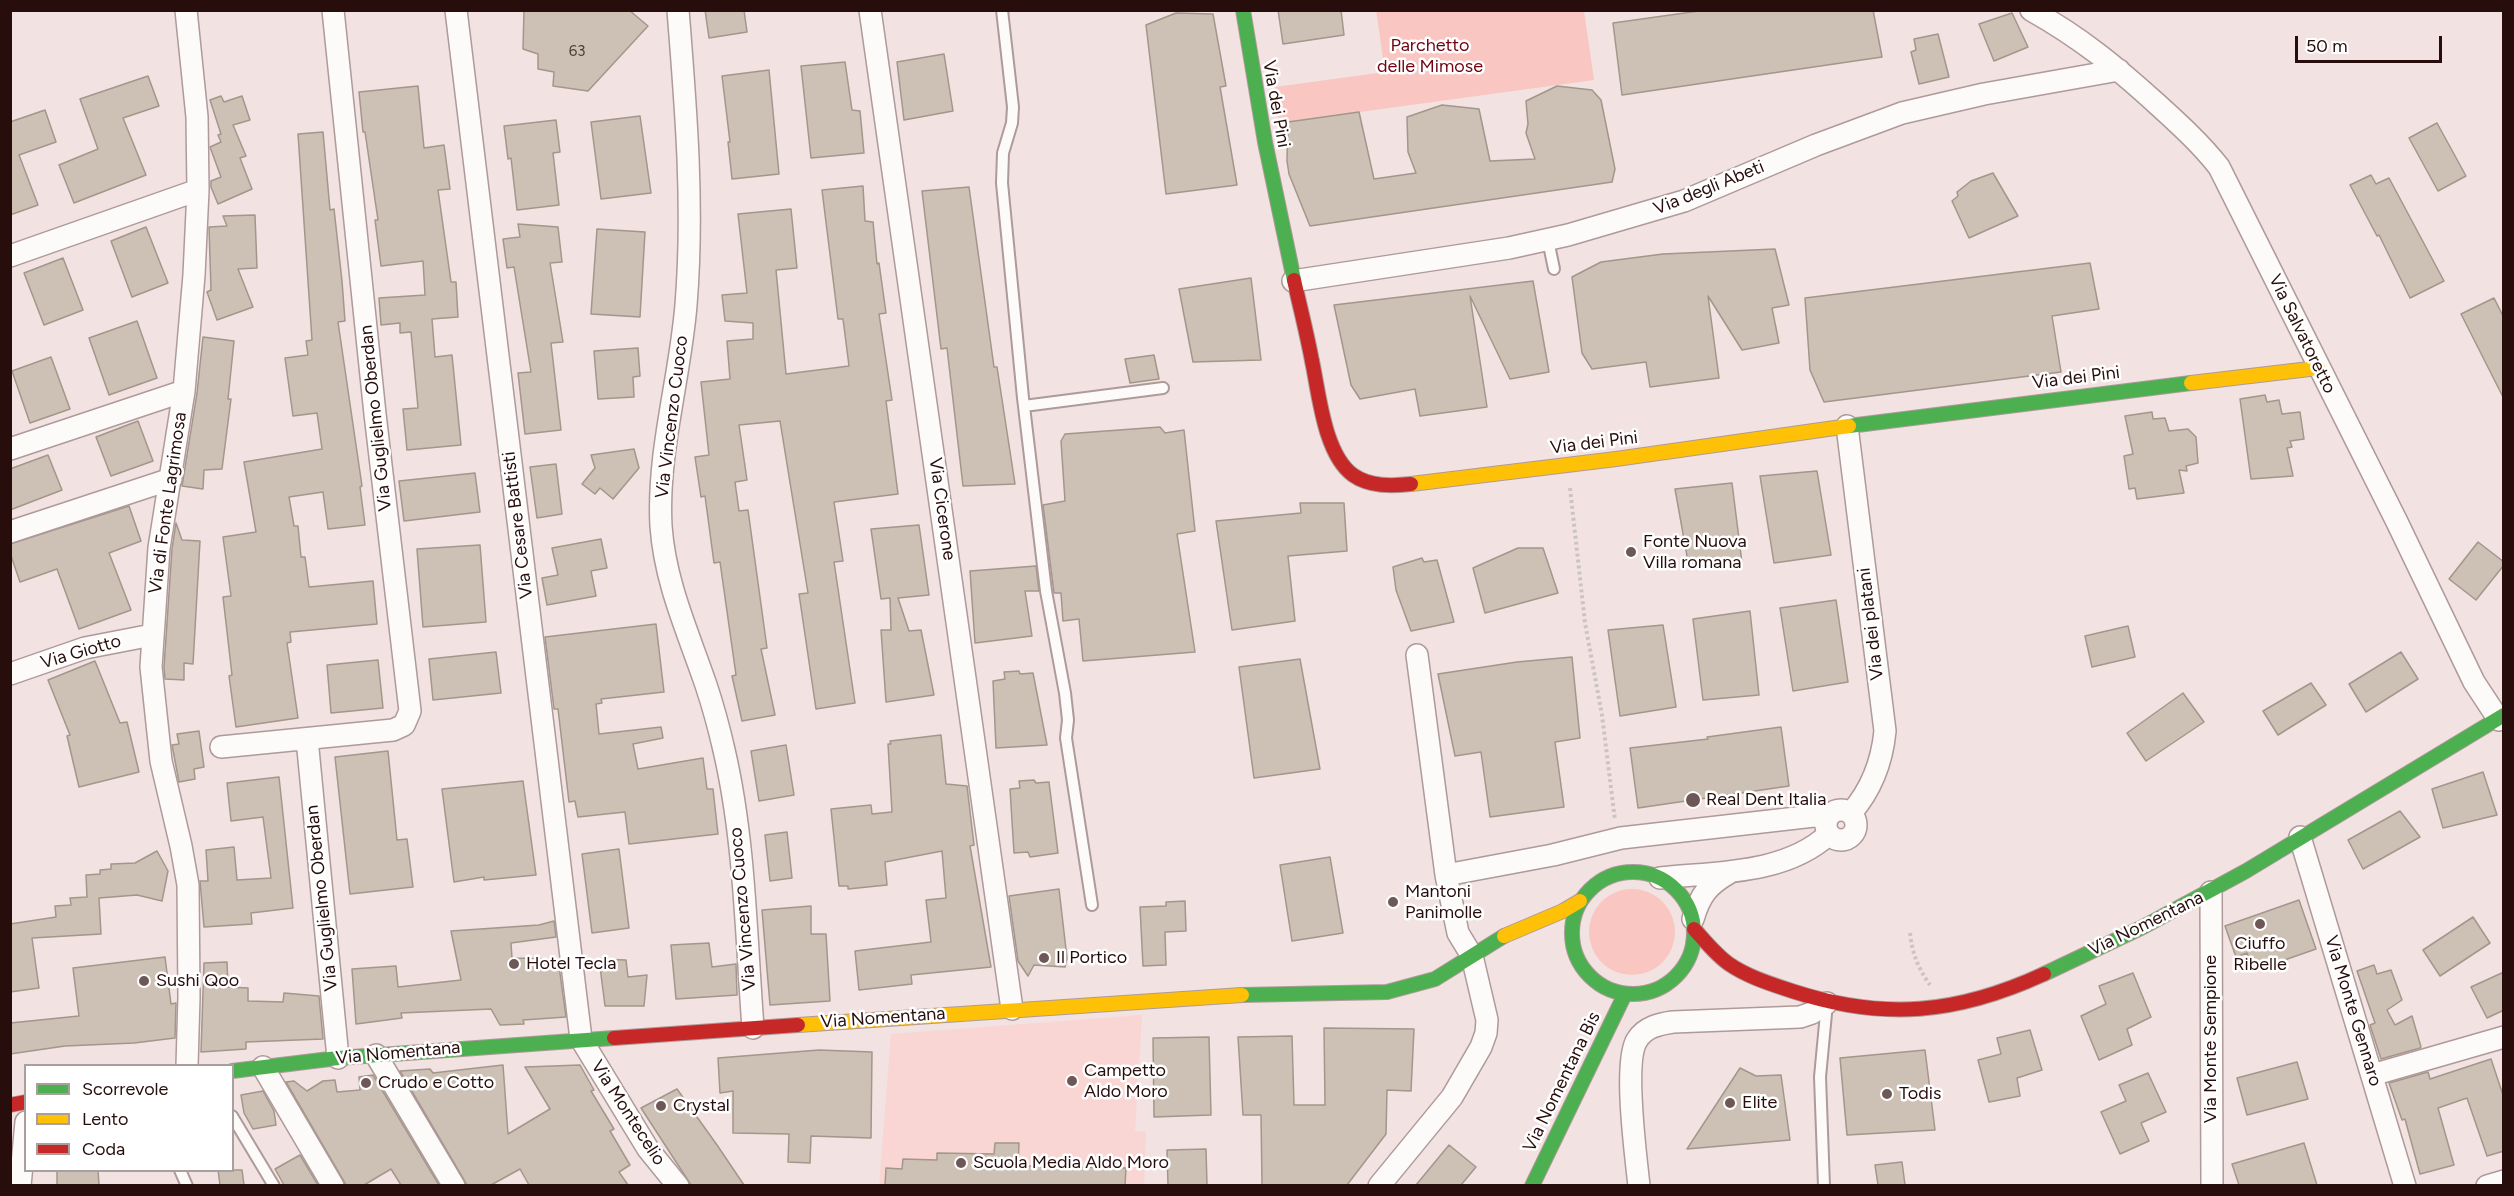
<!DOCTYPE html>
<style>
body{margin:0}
#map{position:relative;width:2514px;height:1196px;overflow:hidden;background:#f2e2e1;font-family:Figtree,sans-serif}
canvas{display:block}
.frame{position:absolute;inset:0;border:12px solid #270e0d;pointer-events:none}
.legend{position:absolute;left:24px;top:1064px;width:210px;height:108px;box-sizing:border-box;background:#fff;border:2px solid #a99f9e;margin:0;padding:8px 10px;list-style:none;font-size:18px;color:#270e0d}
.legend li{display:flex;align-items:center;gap:12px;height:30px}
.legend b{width:30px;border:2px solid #a99f9e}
.scale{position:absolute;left:2295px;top:36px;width:147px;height:27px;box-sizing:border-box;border:3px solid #270e0d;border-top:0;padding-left:8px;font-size:18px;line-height:21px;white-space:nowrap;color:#270e0d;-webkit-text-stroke:4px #fff;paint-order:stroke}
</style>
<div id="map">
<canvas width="2514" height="1196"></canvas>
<div class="frame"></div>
<ul class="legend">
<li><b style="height:8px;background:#4caf50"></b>Scorrevole</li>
<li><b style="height:8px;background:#ffc107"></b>Lento</li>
<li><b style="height:8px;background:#c62828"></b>Coda</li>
</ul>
<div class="scale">50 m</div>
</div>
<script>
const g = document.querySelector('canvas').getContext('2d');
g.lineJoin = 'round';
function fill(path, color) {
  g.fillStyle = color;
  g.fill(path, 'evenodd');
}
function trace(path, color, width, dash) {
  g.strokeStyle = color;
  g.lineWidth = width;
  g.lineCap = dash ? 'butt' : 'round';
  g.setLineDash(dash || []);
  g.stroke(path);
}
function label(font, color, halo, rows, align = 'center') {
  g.font = font + ' Figtree,sans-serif';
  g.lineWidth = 5;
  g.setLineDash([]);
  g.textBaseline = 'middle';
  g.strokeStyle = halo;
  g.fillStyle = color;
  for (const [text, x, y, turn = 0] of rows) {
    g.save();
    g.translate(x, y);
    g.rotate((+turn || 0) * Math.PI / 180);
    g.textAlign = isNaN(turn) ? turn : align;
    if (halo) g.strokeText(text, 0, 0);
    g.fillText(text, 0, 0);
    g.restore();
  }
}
fill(new Path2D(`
 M1142 1015 1135 1131 1146 1132 1144 1185 879 1186 891 1034Z`), '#f9d6d3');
fill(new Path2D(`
 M1376 10 1584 11 1594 80 1279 123 1275 87 1385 72Z
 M1589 932a43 43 0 1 1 86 0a43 43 0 1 1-86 0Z`), '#f9c6c2');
const building = new Path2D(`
 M524 10H629L648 26 588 91 553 86 554 72 538 69V54L523 49Z
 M705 10H744L747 32 709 38Z
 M1278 10H1341L1344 35 1283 44Z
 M1706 10H1873L1882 57 1622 95 1613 23Z
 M1176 13 1213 14 1226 86 1220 87 1237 185 1166 194 1146 25Z
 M2012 13 2028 47 1994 61 1979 24Z
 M1938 34 1949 77 1919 84 1911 52 1916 50 1914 39Z
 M944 54 953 111 904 120 897 62Z
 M845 62 852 110 860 111 864 153 811 158 801 66Z
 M769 70 779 174 732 179 728 142H730L722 76Z
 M148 76 159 106 123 118 146 175 74 203 59 165 98 149 80 99Z
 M418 86 424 148 444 145 450 189 438 190 451 282H456L458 317 432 319 435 357 452 355 461 445 407 450 403 409 418 408 411 332 400 333V323L381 325 379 298 425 295 423 261 381 266 375 220H378L365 132H363L359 92Z
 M1557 86 1592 90 1601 100 1615 169 1612 182 1310 226 1289 174 1287 161 1288 122 1359 112 1374 179 1416 173 1408 152 1407 117 1442 105 1479 109 1490 161 1535 159 1526 133 1528 124 1526 101Z
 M221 96 224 102 242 96 250 120 233 125 246 156 240 158 252 189 218 204 211 187V181L221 177 210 147 221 142 218 135 221 134 210 100Z
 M45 110 56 142 19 155 38 205 10 215V122Z
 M640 116 651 193 601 199 591 122Z
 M556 120 560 152 553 153 559 205 517 210 511 158 508 159 504 126Z
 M2437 123 2466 176 2438 191 2409 138Z
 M323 132 330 210 334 209 342 281 345 321 338 322 362 486 360 487 365 525 328 529 323 492 289 497 294 526H298L301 557H305L309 587 373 581 377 624 290 632 291 642 287 643 298 718 236 727 229 676 232 675 223 597 231 596 223 537 256 532 244 462 322 449 317 413 293 416 285 358 308 355 306 341 312 340 298 134Z
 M1993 173 2018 216 1969 238 1952 201 1958 196 1957 192 1971 181Z
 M2371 175 2376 184 2389 178 2444 281 2410 298 2379 235 2377 236 2350 185Z
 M863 186 865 221 873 222 877 264 879 263 886 313 879 314 892 400 886 401 898 494 834 502 843 561 834 562 855 703 816 709 799 594 808 593 780 421 739 425 747 480 735 482 739 511 748 510 767 648 761 649 775 715 742 721 732 676 736 675 720 562 714 563 705 496 701 497 695 457 709 455 701 382 730 379 727 341 753 339V323L725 321 722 295 747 293 738 214 791 209 797 268 776 270 786 374 849 366 843 319H838L822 190Z
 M969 187 994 367H997L1015 484 963 486 947 348 941 349 922 191Z
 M255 215 257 268 238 269 253 307 217 320 207 292 211 290 209 227 227 226 223 216Z
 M518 224 558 227 562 262 550 263 563 342 551 343 561 430 525 434 518 373 531 372 514 267 507 268 503 239 520 237Z
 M146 227 168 283 132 297 111 241Z
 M597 229 645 232 640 317 591 314Z
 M1775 249 1789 305 1772 308 1779 343 1742 350 1708 296 1719 378 1650 387 1646 362 1592 369 1582 353 1572 277 1601 262 1663 254Z
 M63 258 83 310 44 325 24 273Z
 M2090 263 2099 309 2052 316 2061 372 1824 402 1810 370 1805 298Z
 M1251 278 1261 360 1193 362 1179 289Z
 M1533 281 1549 372 1510 379 1470 296 1487 407 1420 416 1415 389 1360 399 1351 385 1334 305Z
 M2494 298 2504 318V399L2461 314Z
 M137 321 157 378 109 395 89 338Z
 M203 337 234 341 228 399H231L222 469 204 470 203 489 182 486 197 393Z
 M638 348 640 376 633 377 634 397 598 399 594 351Z
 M1154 355 1159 379 1130 383 1125 359Z
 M51 357 70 409 30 423 12 371Z
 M2265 395 2267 402 2279 400 2282 414 2300 412 2304 439 2290 441 2292 447 2287 448 2293 476 2251 479 2240 399Z
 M2152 412 2153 419 2165 418 2169 431 2188 429 2196 437 2198 463 2186 466 2187 471 2179 470 2184 493 2137 499 2135 488 2129 489 2124 456 2133 454 2125 416Z
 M138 421 153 461 111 476 96 437Z
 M1160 427 1165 433 1184 430 1195 531 1177 534 1195 652 1083 661 1079 619 1063 621 1061 593H1054L1043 505 1065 501 1061 441 1065 434Z
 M634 449 639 468 613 499 600 488 595 494 582 484 595 468 591 455Z
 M48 455 62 490 10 510V469Z
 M556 464 562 514 537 518 530 467Z
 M1817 471 1831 555 1774 563 1760 476Z
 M475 473 480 512 404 521 399 481Z
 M1732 483 1742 563 1689 567 1675 489Z
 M1300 503H1344L1347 551 1288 556 1295 621 1232 630 1216 521 1301 513Z
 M129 506 141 541 109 553 131 610 79 629 57 569 20 582 10 553V544Z
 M176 523 182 540 200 541 193 664 184 663V680L165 679 164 667 172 549Z
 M919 525 929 595 898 598 909 631 921 630 934 695 886 702 881 630H891L890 598 881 599 871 529Z
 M601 539 607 568 591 571 596 596 547 605 542 578 558 575 552 548Z
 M2478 542 2504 562V565L2476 600 2449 579Z
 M480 545 486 622 423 627 417 549Z
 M1518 548H1543L1558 593 1485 613 1473 568Z
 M1422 558 1424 562 1437 560 1454 622 1411 631 1396 590 1393 567Z
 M1036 566 1039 591H1025L1032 636 975 643 970 571Z
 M1836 600 1848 682 1793 691 1780 608Z
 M1750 611 1759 695 1703 700 1693 619Z
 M656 624 664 692 601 699 602 703 596 704 599 734 661 727 663 738 633 744 638 769 703 758 707 789H713L718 834 629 844 625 812 578 817 575 801 569 802 558 709H554L545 637Z
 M1663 625 1676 707 1620 716 1608 630Z
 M2128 626 2135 657 2092 667 2085 636Z
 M496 652 501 693 433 700 429 659Z
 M2401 652 2418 679 2366 712 2349 684Z
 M1572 657 1580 738 1555 742 1564 807 1490 817 1481 752 1455 756 1438 674 1517 662Z
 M1300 659 1320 769 1254 778 1239 667Z
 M378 660 383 708 331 713 327 665Z
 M95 661 120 723 127 722 139 772 79 787 67 736 70 735 48 680Z
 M1019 671 1020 674 1033 673 1047 745 996 748 993 681 1005 679 1004 672Z
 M2311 683 2326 705 2278 735 2263 711Z
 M2183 693 2204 722 2146 761 2127 733Z
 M1781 727 1789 786 1638 808 1630 748 1708 739 1707 737Z
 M199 731 204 767 194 769 195 779 179 782 172 745 179 744 177 734Z
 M941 735 946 784 967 786 974 845 970 846 991 967 911 975 912 984 859 990 855 951 931 942 926 900 946 898 942 851 885 862 887 885 848 889V886H839L831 809 871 805 872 814 892 812 888 744H891L890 741Z
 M786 745 794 795 759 801 751 751Z
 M388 751 397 840 407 839 413 887 350 894 335 757Z
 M2483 772 2497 815 2443 828 2432 789Z
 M279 777 293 908 251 913 252 924 204 927 200 881H208L206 850 234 847 237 880 271 878 263 817 231 821 227 783Z
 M1034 780 1036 783 1049 782 1058 853 1030 857 1028 852 1014 853 1010 789 1020 788 1019 781Z
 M523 781 536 875 484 880V877L454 882 442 789Z
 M2400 811 2420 837 2363 869 2348 840Z
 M787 832 792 878 770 881 765 835Z
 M619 849 629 928 592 933 582 854Z
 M157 851 168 871 162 901 137 895 99 898 101 934 32 938 39 988 10 992V924L56 917 55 906 71 905 70 898 87 897 86 875 100 874V870L111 869V864L135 863Z
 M1330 857 1343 933 1292 941 1280 865Z
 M1059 889 1067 958 1065 967 1034 965 1028 976 1018 961 1009 896Z
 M2299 900 2316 949 2253 971 2247 953 2236 957 2225 926Z
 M1185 901 1186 931 1165 932 1166 965 1143 966 1140 907 1166 906V902Z
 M811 906V934H826L830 1001 770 1005 762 910Z
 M2473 917 2490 943 2440 976 2423 950Z
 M554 921 556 937 511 943 512 958 558 959 566 1017 523 1020 524 1024 500 1025 491 1009 401 1013 402 1018 356 1024 352 969 396 966 398 987 461 980 451 931 539 925Z
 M709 943 712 967 736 964 737 995 676 999 671 945Z
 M165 957 171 1004 176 1003 175 1038 134 1043 65 1046 10 1054V1023L79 1016 73 968Z
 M599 959 626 960 628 977 647 975 644 1006H605Z
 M227 962 228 987 248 988V1001L283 1002 284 993 319 996 323 1039 246 1042V1049L201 1052 204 963Z
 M2374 965 2377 974 2391 970 2402 1000 2387 1010 2395 1025 2412 1016 2421 1047 2420 1048 2381 1059 2370 1025 2375 1023 2357 971Z
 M2504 972V1010L2487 1018 2471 987Z
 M2133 973 2151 1017 2127 1029 2132 1045 2099 1060 2081 1016 2106 1004 2099 986Z
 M1324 1028 1414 1029 1411 1091 1387 1090 1386 1134 1347 1185H1262L1261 1115H1243L1238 1037 1292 1036 1294 1105H1325Z
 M2030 1030 2042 1070 2017 1078 2020 1096 1989 1102 1978 1060 2001 1054 1997 1038Z
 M1209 1037 1211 1115 1154 1117 1153 1038Z
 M819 1050 872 1052 871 1138 811 1136 810 1163 788 1162 789 1134 733 1133V1091L720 1093 718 1058Z
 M1925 1050 1935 1130 1847 1135 1840 1058Z
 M2491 1059 2504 1098V1151L2487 1156 2467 1098 2438 1108 2454 1165 2420 1174 2405 1119 2402 1120 2389 1083 2428 1072 2430 1079Z
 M2297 1062 2308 1099 2247 1115 2237 1078Z
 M503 1065 508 1134 550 1109 525 1067 580 1065 594 1090 591 1091 614 1129 610 1131 630 1165 619 1172 628 1185H529L520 1169 491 1185H467L400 1071 430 1069 433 1073Z
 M1740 1068 1756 1076 1781 1075 1790 1140 1687 1149Z
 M2148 1073 2166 1112 2141 1123 2149 1141 2120 1154 2101 1112 2126 1101 2119 1085Z
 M373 1075 439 1185H401L391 1169 364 1185H346L286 1082 294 1081 307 1091 323 1081 335 1080 337 1092 360 1090 359 1077Z
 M677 1089 717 1145 744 1185H691L641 1108Z
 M263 1091 274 1111 276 1125 253 1129 244 1113 241 1095Z
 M995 1143H1019L1018 1166 1126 1168 1125 1185H885L886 1168 902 1169 903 1159 937 1160V1153L994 1154Z
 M2304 1143 2317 1185H2239L2232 1164Z
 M1449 1145 1476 1167 1461 1185H1416Z
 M1206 1149 1207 1185H1168L1167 1150Z
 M300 1155 318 1185H284L275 1169Z
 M1902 1162 1905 1185H1878L1875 1165Z
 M57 1170H98L99 1185H57Z
 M218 1170H242L244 1185H220Z`);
fill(building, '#cdc0b4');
trace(building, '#a3968a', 1.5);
const lane = new Path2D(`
 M1002 10 1013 107 1012 123 1003 153 1002 183 1023 398 1046 591 1065 693 1068 720 1066 738 1092 905
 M1548 240 1554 269
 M1024 406 1163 388
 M232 1116 274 1186
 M180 1170 187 1186
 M1824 1186 1820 1077 1827 1003`);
const street = new Path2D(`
 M186 10 197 117 198 190 194 275 184 391 159 548 151 667 161 761 181 846 188 885 189 997 187 1066
 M456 10 581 1039 648 1149 678 1186
 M678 10C686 109 694 207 686 305 680 379 657 452 661 526 665 583 688 632 706 685 713 706 719 728 724 750 745 840 746 936 753 1028
 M870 10 1012 1009
 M2031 10C2081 38 2115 66 2157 104 2179 124 2201 144 2219 167L2397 522 2474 682 2499 720
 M10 256 198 190
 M1293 281 1509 248 1568 235 1684 201 1816 145 1902 113 1984 94 2119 70
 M1847 426 1885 731C1882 762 1871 790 1851 813
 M10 449 184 391
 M10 532 171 479
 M10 674 85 648 152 635
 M307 739 338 1058
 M221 747 393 730 404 725 410 711 375 414 333 10
 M1826 825a15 15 0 1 1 30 0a15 15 0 1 1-30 0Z
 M2300 837 2405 1186
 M1446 875 1553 855 1621 838 1814 816 1828 818
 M1660 878C1715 872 1785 875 1829 834
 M2211 892 2212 1186
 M1693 919C1700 895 1708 885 1729 873
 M376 1055 454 1186
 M263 1067 333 1186
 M2372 1075 2504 1037
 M20 1186 26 1122
 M1379 1186 1452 1097 1481 1047 1486 1033 1487 1020 1472 956 1458 933 1446 875 1417 655
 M1639 1186C1636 1157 1623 1062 1637 1040 1645 1027 1659 1024 1673 1022L1800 1017 1812 1013 1827 1003
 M2487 1186 2504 1181`);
const fast = new Path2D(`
 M1243 10 1265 142 1294 280
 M1849 426 2191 383
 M1572 933a61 61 0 1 1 122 0a61 61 0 1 1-122 0Z
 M2044 974 2143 927 2246 871 2504 715
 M1242 995 1387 992 1435 979 1504 936
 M232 1071 338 1058 614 1038
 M1532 1186 1625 994`);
const slow = new Path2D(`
 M2191 383 2318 368
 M1411 484 1616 459 1849 426
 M1504 936 1563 911 1580 901
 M798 1025 1242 995`);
const jam = new Path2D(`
 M1294 280C1300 307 1307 334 1312 361 1319 393 1324 454 1353 475 1370 487 1392 486 1411 484
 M1694 929C1705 941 1716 955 1729 964 1748 977 1771 984 1792 991 1884 1021 1957 1014 2044 974
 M614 1038 798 1025
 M10 1105 26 1102`);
trace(lane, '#ae9a99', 14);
trace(street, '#ae9a99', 24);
trace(fast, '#ae9a99', 16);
trace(slow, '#ae9a99', 16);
trace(jam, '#ae9a99', 16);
trace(new Path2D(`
 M1570 488 1585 623 1602 715 1615 820
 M1910 933C1912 953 1918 968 1930 985`), '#ccc4c4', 4, [3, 3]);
trace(lane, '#fdfbfa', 10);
trace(street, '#fdfbfa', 21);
trace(fast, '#4caf50', 14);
trace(slow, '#ffc107', 14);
trace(jam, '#c62828', 14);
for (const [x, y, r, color] of [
 [1631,552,6,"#6e5857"],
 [1693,800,8,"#6e5857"],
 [1393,902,6,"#6e5857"],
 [2260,924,6,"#6e5857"],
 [1044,958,6,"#6e5857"],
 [514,964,6,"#6e5857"],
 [144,981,6,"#6e5857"],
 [1072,1081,6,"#6e5857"],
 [366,1083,6,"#6e5857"],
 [1887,1094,6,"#6e5857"],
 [1730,1103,6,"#6e5857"],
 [661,1106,6,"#6e5857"],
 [961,1163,6,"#6e5857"]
]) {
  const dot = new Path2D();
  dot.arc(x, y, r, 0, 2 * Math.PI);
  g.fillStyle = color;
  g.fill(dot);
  trace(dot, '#fff', 2);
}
label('15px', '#503a37', null, [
 ["63",577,52]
]);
label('18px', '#700511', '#fff', [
 ["Parchetto",1430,46],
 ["delle Mimose",1430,67]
]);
label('18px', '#270e0d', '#fff', [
 ["Via dei Pini",1276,104,80],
 ["Via degli Abeti",1709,188,-22],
 ["Via Salvatoretto",2302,334,64],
 ["Via dei Pini",2076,378,-7],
 ["Via Vincenzo Cuoco",672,417,-83],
 ["Via Guglielmo Oberdan",376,418,-96],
 ["Via dei Pini",1594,443,-7],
 ["Via di Fonte Lagrimosa",168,503,-82],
 ["Via Cicerone",942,509,82],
 ["Via Cesare Battisti",518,525,-97],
 ["Via dei platani",1871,624,-97],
 ["Via Giotto",81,652,-16],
 ["Via Guglielmo Oberdan",322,898,-96],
 ["Via Vincenzo Cuoco",743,909,-95],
 ["Via Nomentana",2146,924,-26],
 ["Via Monte Gennaro",2353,1011,73],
 ["Via Nomentana",883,1018,-4],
 ["Via Monte Sempione",2211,1039,-90],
 ["Via Nomentana",398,1053,-5],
 ["Via Nomentana Bis",1562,1082,-64],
 ["Via Montecelio",628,1113,57]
]);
label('18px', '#270e0d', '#fff', [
 ["Fonte Nuova",1643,542],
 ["Villa romana",1643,563],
 ["Real Dent Italia",1706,800],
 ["Mantoni",1405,892],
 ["Panimolle",1405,913],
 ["Ciuffo",2260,944,"center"],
 ["Ribelle",2260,965,"center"],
 ["Il Portico",1056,958],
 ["Hotel Tecla",526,964],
 ["Sushi Qoo",156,981],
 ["Campetto",1084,1071],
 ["Aldo Moro",1084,1092],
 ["Crudo e Cotto",378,1083],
 ["Todis",1899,1094],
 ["Elite",1742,1103],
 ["Crystal",673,1106],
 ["Scuola Media Aldo Moro",973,1163]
], 'left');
</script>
